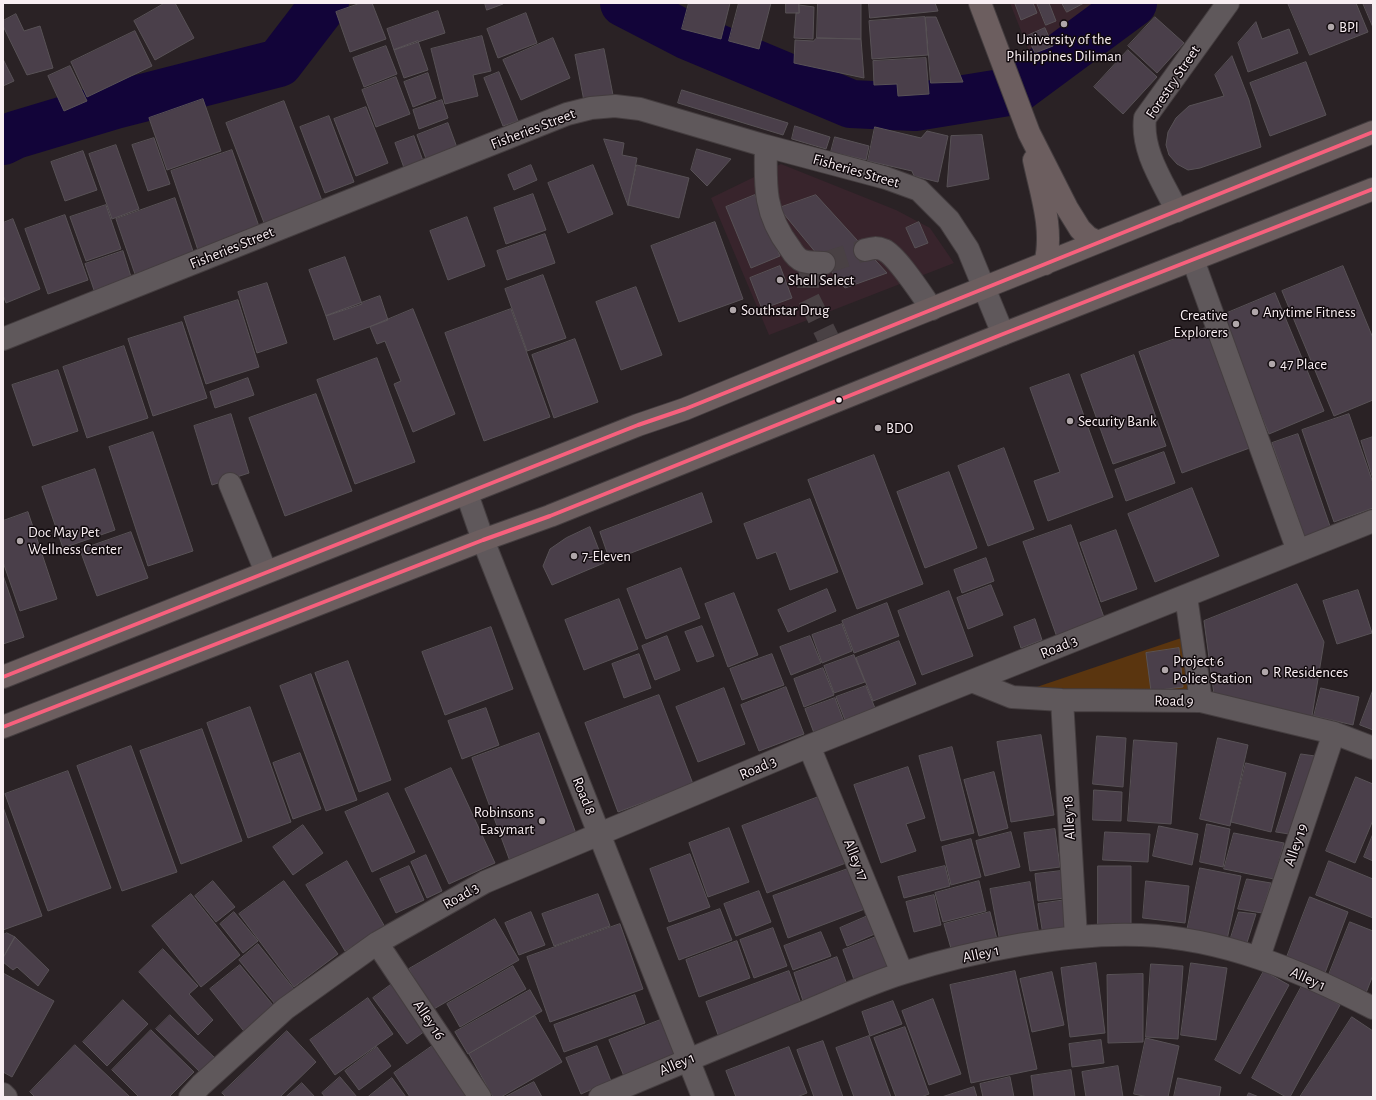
<!DOCTYPE html>
<style>
body{margin:0}
#map{position:relative;width:1376px;height:1100px;overflow:hidden;background:#2a2225;font-family:"Alegreya Sans",sans-serif}
canvas{display:block}
.frame{position:absolute;inset:0;border:4px solid #f8eef2;pointer-events:none}
</style>
<div id="map">
<canvas width="1376" height="1100"></canvas>
<div class="frame"></div>
</div>
<script>
const g = document.querySelector('canvas').getContext('2d');
g.lineJoin = 'round';
function fill(path, color) {
  g.fillStyle = color;
  g.fill(path, 'evenodd');
}
function trace(path, color, width, dash) {
  g.strokeStyle = color;
  g.lineWidth = width;
  g.lineCap = dash ? 'butt' : 'round';
  g.setLineDash(dash || []);
  g.stroke(path);
}
function label(font, color, halo, rows, align = 'center') {
  g.font = font + ' "Alegreya Sans",sans-serif';
  g.lineWidth = 3;
  g.setLineDash([]);
  g.textBaseline = 'middle';
  g.strokeStyle = halo;
  g.fillStyle = color;
  for (const [text, x, y, turn = 0] of rows) {
    g.save();
    g.translate(x, y);
    g.rotate((+turn || 0) * Math.PI / 180);
    g.textAlign = isNaN(turn) ? turn : align;
    if (halo) g.strokeText(text, 0, 0);
    g.fillText(text, 0, 0);
    g.restore();
  }
}
fill(new Path2D(`
 M1010 3H1134L1042 84Z
 M781 164 896 210 930 228 954 263 769 335 711 198Z`), '#38242c');
fill(new Path2D(`
 M1187 636 1194 693 1022 692Z`), '#5a350f');
trace(new Path2D(`
 M624 3 686 35 851 104 915 107 1014 91 1133 3
 M3 141 15 135 115 105 279 63 325 3`), '#120439', 48);
const building = new Path2D(`
 M165 3H175L194 38 155 60 134 21Z
 M361 3H372L386 39 350 52 336 12Z
 M485 3H502L503 4 487 10Z
 M689 3H730L721 39 682 29Z
 M739 3H771L759 49 729 41Z
 M786 3H799V13H786Z
 M818 3H861V39L817 38Z
 M869 3H935L938 11 870 18Z
 M1017 3H1033L1037 13 1021 20 1015 4Z
 M1037 3H1049L1056 21 1046 25Z
 M1062 3H1084L1067 12Z
 M1288 3H1356L1368 32 1310 55Z
 M1363 3H1373V27Z
 M799 5 814 7 813 39 794 38 796 13H799Z
 M438 11 445 33 394 50 387 29Z
 M526 13 537 43 498 58 487 29Z
 M16 14 24 31 40 26 53 68 27 75 3 26V21Z
 M925 17 928 55 872 59 869 21Z
 M926 17H936L963 82 931 83Z
 M1155 17 1184 43 1157 73 1128 46Z
 M1256 22 1262 39 1289 29 1298 53 1248 72 1238 43Z
 M1045 28 1053 46 1035 53 1027 36Z
 M135 31 152 66 87 97 71 62Z
 M482 36 491 71 473 75 478 96 445 104 431 49Z
 M553 38 570 78 521 100 503 60Z
 M817 38 861 39 864 78 794 63 795 40 813 41Z
 M418 41 428 70 404 78 394 50Z
 M386 46 397 74 364 87 353 58Z
 M604 49 613 95 584 101 575 55Z
 M1128 50 1157 77 1123 114 1094 87Z
 M1232 56 1249 100 1261 147 1200 168 1188 170 1177 164 1169 155 1166 145 1168 132 1176 118 1189 106 1224 96 1215 75Z
 M926 58 929 94 898 96 897 84 874 85 873 61Z
 M3 59 14 81 3 86Z
 M1306 62 1326 115 1270 136 1250 83Z
 M70 66 87 101 64 111 48 76Z
 M499 72 518 121 503 126 484 78Z
 M428 73 436 98 413 107 404 82Z
 M396 77 410 114 376 127 362 90Z
 M682 90 788 123 783 135 678 103Z
 M203 99 221 151 167 170 149 118Z
 M442 100 448 118 419 129 413 110Z
 M284 101 324 206 266 228 226 123Z
 M366 107 388 163 356 176 334 119Z
 M329 116 354 182 325 193 300 127Z
 M448 123 459 153 428 164 417 135Z
 M795 126 830 137 826 149 792 139Z
 M875 127 921 138 927 131 948 136 938 182 914 176 912 171 868 161Z
 M982 135 989 179 947 187 951 136Z
 M414 136 426 169 407 176 395 143Z
 M835 137 869 146 866 160 831 152Z
 M154 138 170 184 148 191 132 145Z
 M604 139 624 143 622 155 637 158 628 205Z
 M116 145 139 209 112 219 89 154Z
 M697 149 731 159 707 186 691 170Z
 M232 150 261 232 199 253 171 171Z
 M83 151 97 190 65 201 51 162Z
 M531 165 537 180 514 190 508 175Z
 M593 165 613 214 568 233 548 183Z
 M637 165 689 178 679 218 628 205Z
 M533 194 546 230 506 244 494 208Z
 M755 195 780 256 751 268 726 207Z
 M816 195 887 273 845 288 779 208Z
 M175 198 196 260 137 280 116 219Z
 M106 205 121 249 86 261 70 217Z
 M65 215 88 280 48 294 25 229Z
 M467 217 485 266 448 280 430 231Z
 M13 219 40 289 6 303 3 295V223Z
 M715 222 743 299 679 322 651 246Z
 M919 222 928 243 915 248 906 228Z
 M545 234 555 263 507 280 497 251Z
 M123 251 132 280 95 293 85 264Z
 M345 257 362 304 326 316 309 270Z
 M780 266 792 298 762 309 750 278Z
 M1343 266 1373 338V400L1334 416 1282 291Z
 M543 275 566 338 527 351 505 289Z
 M267 283 287 343 257 353 238 292Z
 M636 287 662 355 621 370 596 302Z
 M1275 293 1324 411 1269 434 1220 316Z
 M380 296 388 320 334 340 326 316Z
 M238 300 259 367 206 384 184 317Z
 M413 309 455 414 413 432 394 384 401 381 385 341 377 344 370 327Z
 M511 309 550 417 484 441 445 333Z
 M182 322 207 398 153 416 128 339Z
 M1211 326 1255 446 1182 473 1139 352Z
 M575 339 598 402 554 418 532 355Z
 M124 346 148 418 87 438 63 367Z
 M1134 355 1166 446 1113 464 1081 375Z
 M377 358 415 462 355 484 317 380Z
 M58 370 78 431 33 446 12 385Z
 M1069 374 1113 497 1048 521 1034 481 1060 472 1030 388Z
 M248 378 254 395 215 408 210 392Z
 M316 394 352 491 285 516 249 418Z
 M231 414 249 473 212 485 194 426Z
 M1349 414 1373 483V508L1334 522 1302 430Z
 M153 432 193 551 148 566 109 447Z
 M1298 434 1331 529 1305 538 1272 443Z
 M1373 437V479L1361 441Z
 M1004 448 1034 529 988 546 958 466Z
 M1164 452 1175 483 1126 501 1115 470Z
 M874 455 923 584 857 609 808 480Z
 M95 469 115 530 63 548 42 487Z
 M949 472 977 548 925 568 897 492Z
 M1192 488 1219 556 1155 582 1128 514Z
 M702 493 712 522 610 561 600 532Z
 M810 499 838 572 790 590 776 552 757 559 744 524Z
 M28 512 57 599 20 611 3 562V521Z
 M1071 525 1106 623 1058 640 1023 542Z
 M590 527 604 563 552 585 543 566 550 549 566 538Z
 M1116 530 1137 589 1101 602 1080 543Z
 M131 532 148 578 97 596 80 550Z
 M986 558 994 581 962 593 954 570Z
 M681 568 700 618 646 639 627 589Z
 M3 575 24 637 3 644Z
 M1297 584 1324 642 1311 722 1215 702 1204 621Z
 M991 585 1003 615 968 629 957 598Z
 M827 589 836 611 788 632 778 610Z
 M1358 590 1372 633 1337 644 1323 601Z
 M949 591 973 656 922 675 898 611Z
 M734 593 758 655 728 667 705 604Z
 M619 599 638 649 584 670 565 620Z
 M887 603 899 636 854 653 842 621Z
 M1035 619 1042 640 1021 648 1014 627Z
 M842 624 852 651 822 663 812 635Z
 M702 626 714 656 697 662 685 632Z
 M491 627 513 689 445 715 422 652Z
 M667 636 680 670 655 680 642 646Z
 M810 636 821 663 791 675 780 647Z
 M899 641 916 684 873 701 856 658Z
 M1179 648 1183 687 1151 691 1146 653Z
 M639 654 651 688 624 698 612 664Z
 M772 654 784 685 742 700 730 669Z
 M854 655 865 682 834 693 824 666Z
 M348 661 391 780 359 792 315 673Z
 M823 668 834 695 804 707 794 679Z
 M311 674 357 800 326 811 280 686Z
 M866 686 877 713 847 725 836 697Z
 M786 687 804 734 759 751 741 705Z
 M724 688 745 744 698 762 676 707Z
 M1321 688 1359 697 1353 725 1314 716Z
 M1373 690V730L1360 725Z
 M659 695 693 784 618 812 585 723Z
 M835 698 847 730 817 741 805 709Z
 M250 707 291 822 248 838 207 723Z
 M486 708 499 745 462 759 448 721Z
 M202 729 242 841 181 864 140 751Z
 M539 733 578 839 511 864 472 758Z
 M1041 735 1054 815 1011 822 997 742Z
 M1097 736 1126 738 1123 787 1093 784Z
 M1218 738 1248 745 1230 826 1200 819Z
 M1134 740 1177 743 1171 824 1128 821Z
 M131 746 177 872 122 891 77 766Z
 M952 747 974 833 941 841 919 756Z
 M300 753 321 809 293 819 273 763Z
 M1301 754 1315 756 1289 834 1276 832Z
 M1246 763 1286 773 1271 832 1231 822Z
 M908 767 925 818 906 824 916 851 881 863 854 785Z
 M451 768 495 863 449 884 405 789Z
 M68 771 111 888 48 911 5 794Z
 M994 772 1008 828 979 836 964 780Z
 M1356 777 1373 784V820L1355 863 1326 851Z
 M1094 790 1122 792 1121 821 1093 820Z
 M388 793 415 852 372 872 345 812Z
 M821 796 846 863 767 893 742 826Z
 M3 807 42 916 3 930Z
 M1207 824 1230 829 1223 867 1200 862Z
 M303 825 323 853 293 875 273 847Z
 M1159 826 1198 834 1192 865 1153 856Z
 M729 828 749 882 708 897 689 843Z
 M1055 829 1060 867 1030 871 1024 833Z
 M1011 832 1020 867 985 876 976 841Z
 M1105 832 1150 834 1148 862 1103 860Z
 M1234 833 1284 843 1274 879 1224 869Z
 M1373 834V861L1364 857Z
 M971 839 981 877 951 885 942 847Z
 M690 854 710 907 669 922 650 869Z
 M426 855 442 891 427 898 411 862Z
 M347 861 385 927 345 951 306 885Z
 M1329 861 1373 879V918L1316 895Z
 M409 866 424 900 396 913 380 879Z
 M856 866 870 907 788 938 773 896Z
 M945 866 950 886 904 898 898 877Z
 M1098 866H1131V934H1098Z
 M1200 868 1241 876 1226 944 1186 936Z
 M1061 871 1065 898 1038 901 1035 874Z
 M1247 879 1271 883 1262 913 1238 909Z
 M213 881 235 907 216 922 195 896Z
 M284 881 338 954 294 987 239 914Z
 M979 881 986 911 943 922 935 893Z
 M1146 881 1189 886 1185 923 1143 918Z
 M1030 882 1040 940 1001 947 990 889Z
 M759 891 771 922 736 936 724 904Z
 M191 894 240 955 201 987 152 926Z
 M598 894 610 926 554 946 542 914Z
 M934 895 941 925 914 932 906 902Z
 M1310 897 1348 912 1325 973 1287 957Z
 M1066 900 1071 931 1043 935 1038 904Z
 M720 909 732 940 679 960 667 928Z
 M234 912 258 941 243 953 220 924Z
 M531 912 545 945 519 955 505 923Z
 M990 912 999 947 954 959 944 924Z
 M1239 912 1256 914 1245 949 1228 947Z
 M870 915 877 933 847 946 840 928Z
 M495 919 519 960 432 1010 409 969Z
 M1350 922 1373 931V975L1366 993 1328 977Z
 M620 924 643 989 550 1022 527 957Z
 M773 928 787 966 754 978 740 940Z
 M821 932 831 956 793 970 784 946Z
 M7 933 15 937 3 958V935Z
 M881 935 894 970 856 985 843 950Z
 M15 937 49 970 38 986 17 967 13 970 3 962V958Z
 M737 941 750 978 699 997 686 960Z
 M258 944 294 989 275 1004 239 960Z
 M163 949 198 986 189 994 213 1020 198 1035 139 972Z
 M837 957 846 982 803 1001 794 973Z
 M1096 963 1105 1033 1070 1037 1061 968Z
 M1191 963 1227 968 1216 1040 1181 1035Z
 M1151 964 1183 966 1178 1039 1146 1037Z
 M240 965 277 1010 247 1035 210 989Z
 M513 966 526 989 460 1027 447 1004Z
 M789 971 803 1009 720 1040 706 1002Z
 M1015 971 1037 1069 971 1083 950 985Z
 M1264 971 1289 985 1240 1074 1215 1060Z
 M1052 972 1064 1025 1032 1032 1020 979Z
 M3 973 54 1001 12 1077 3 1072Z
 M1143 974V1042L1108 1043 1107 975Z
 M392 984 425 1031 407 1044 373 998Z
 M1303 984 1340 1005 1290 1097H1286L1252 1078Z
 M530 990 542 1011 468 1054 455 1032Z
 M635 995 645 1023 564 1052 554 1025Z
 M368 998 393 1034 335 1075 310 1040Z
 M933 999 961 1074 929 1085 902 1011Z
 M123 1000 148 1024 107 1066 83 1042Z
 M893 1001 902 1024 870 1036 862 1012Z
 M170 1015 216 1059 202 1074 156 1029Z
 M535 1016 562 1062 501 1097H493L469 1054Z
 M1352 1017 1373 1031V1097H1300Z
 M663 1019 679 1059 626 1081 609 1040Z
 M905 1027 929 1094 921 1097H896L874 1038Z
 M151 1030 194 1072 169 1097H139L112 1070Z
 M287 1031 316 1062 280 1097H226L222 1093Z
 M869 1036 891 1097H854L836 1048Z
 M1146 1038 1179 1046 1168 1097H1148L1134 1094Z
 M1101 1040 1104 1063 1072 1067 1069 1044Z
 M823 1041 843 1097H814L797 1050Z
 M438 1042 477 1097H410L394 1073Z
 M75 1045 130 1097H35L30 1092Z
 M597 1046 611 1081 581 1094 566 1058Z
 M377 1047 391 1066 359 1090 345 1071Z
 M789 1047 807 1093 797 1097H736L726 1071Z
 M1118 1066 1123 1097H1086L1082 1072Z
 M1071 1070 1075 1097H1034L1031 1076Z
 M340 1077 357 1097H325L322 1093Z
 M1010 1077 1014 1097H983L980 1084Z
 M392 1078 406 1097H368Z
 M1178 1078 1221 1087 1219 1097H1174Z
 M534 1082 542 1097H505Z
 M302 1083 315 1097H286Z
 M974 1087 977 1097H942Z
 M1249 1093 1259 1097H1247Z`);
fill(building, '#4a3f4a');
trace(building, '#585256', 1);
trace(new Path2D(`
 M833 348 808 297V278L824 263 865 250`), '#494144', 22, [22, 11]);
const minor = new Path2D(`
 M766 146C765 186 764 214 790 248 793 253 797 259 803 261 809 263 817 263 824 263
 M1177 211C1163 182 1141 151 1145 118L1228 3
 M865 250C872 248 877 247 884 250 897 256 922 295 932 309
 M1193 260 1298 551
 M3 339 567 114 591 108 615 106 640 109 766 146 886 178 919 190 949 220 968 249 1003 334
 M230 484 266 572
 M467 494 483 540 703 1097
 M1186 596 1201 701
 M972 681 1012 697 1062 700 1201 701 1334 733 1373 748
 M1062 700 1076 937
 M809 746 902 973
 M377 943 480 1097
 M1259 957 1334 733
 M3 1094 6 1097
 M190 1097 201 1085 285 1009 377 943 485 882 809 746 1373 521
 M600 1097C666 1069 731 1042 797 1015 832 1001 867 984 903 973 972 951 1068 932 1141 935 1223 938 1301 971 1373 1008`);
const major = new Path2D(`
 M980 3 1029 133 1067 208 1080 229 1088 237 1098 242
 M1034 160C1041 193 1054 230 1045 264
 M3 677 638 425 685 409 833 348 1373 132
 M3 727 483 540 550 516 1003 334 1373 189`);
trace(minor, '#443d3f', 24);
trace(major, '#443d3f', 24);
trace(minor, '#5f585b', 22);
trace(major, '#6c5e5f', 22);
trace(new Path2D(`
 M3 677 638 425 685 409 1373 132
 M3 727 483 540 550 516 1003 334 1373 189`), '#f8607d', 4);
for (const [x, y, r, color] of [
 [1064,24,4,"#b0a7aa"],
 [1331,27,4,"#b0a7aa"],
 [780,280,4,"#b0a7aa"],
 [733,310,4,"#b0a7aa"],
 [1255,312,4,"#b0a7aa"],
 [1236,324,4,"#b0a7aa"],
 [1272,364,4,"#b0a7aa"],
 [839,400,3.5,"#f8eef2"],
 [1070,421,4,"#b0a7aa"],
 [878,428,4,"#b0a7aa"],
 [20,541,4,"#b0a7aa"],
 [574,556,4,"#b0a7aa"],
 [1165,670,4,"#b0a7aa"],
 [1265,672,4,"#b0a7aa"],
 [542,821,4,"#b0a7aa"]
]) {
  const dot = new Path2D();
  dot.arc(x, y, r, 0, 2 * Math.PI);
  g.fillStyle = color;
  g.fill(dot);
  trace(dot, '#110a0d', 1.5);
}
label('15px', '#f8eef2', '#110a0d', [
 ["BPI",1339,27],
 ["University of the",1064,39,"center"],
 ["Philippines Diliman",1064,56,"center"],
 ["Shell Select",788,280],
 ["Southstar Drug",741,310],
 ["Anytime Fitness",1263,312],
 ["Creative",1228,315,"right"],
 ["Explorers",1228,332,"right"],
 ["47 Place",1280,364],
 ["Security Bank",1078,421],
 ["BDO",886,428],
 ["Doc May Pet",28,532],
 ["Wellness Center",28,549],
 ["7-Eleven",582,556],
 ["Project 6",1173,661],
 ["Police Station",1173,678],
 ["R Residences",1273,672],
 ["Robinsons",534,812,"right"],
 ["Easymart",534,829,"right"]
], 'left');
label('15px', '#f8eef2', '#110a0d', [
 ["Forestry Street",1173,82,-56],
 ["Fisheries Street",533,129,-21],
 ["Fisheries Street",856,171,16],
 ["Fisheries Street",232,248,-22],
 ["Road 3",1059,647,-22],
 ["Road 9",1174,701,1],
 ["Road 3",758,768,-23],
 ["Road 8",584,796,68],
 ["Alley 18",1069,818,-93],
 ["Alley 19",1296,845,-71],
 ["Alley 17",856,860,68],
 ["Road 3",461,896,-30],
 ["Alley 1",981,954,-12],
 ["Alley 1",1308,979,24],
 ["Alley 16",429,1020,56],
 ["Alley 1",677,1064,-23]
]);
</script>
